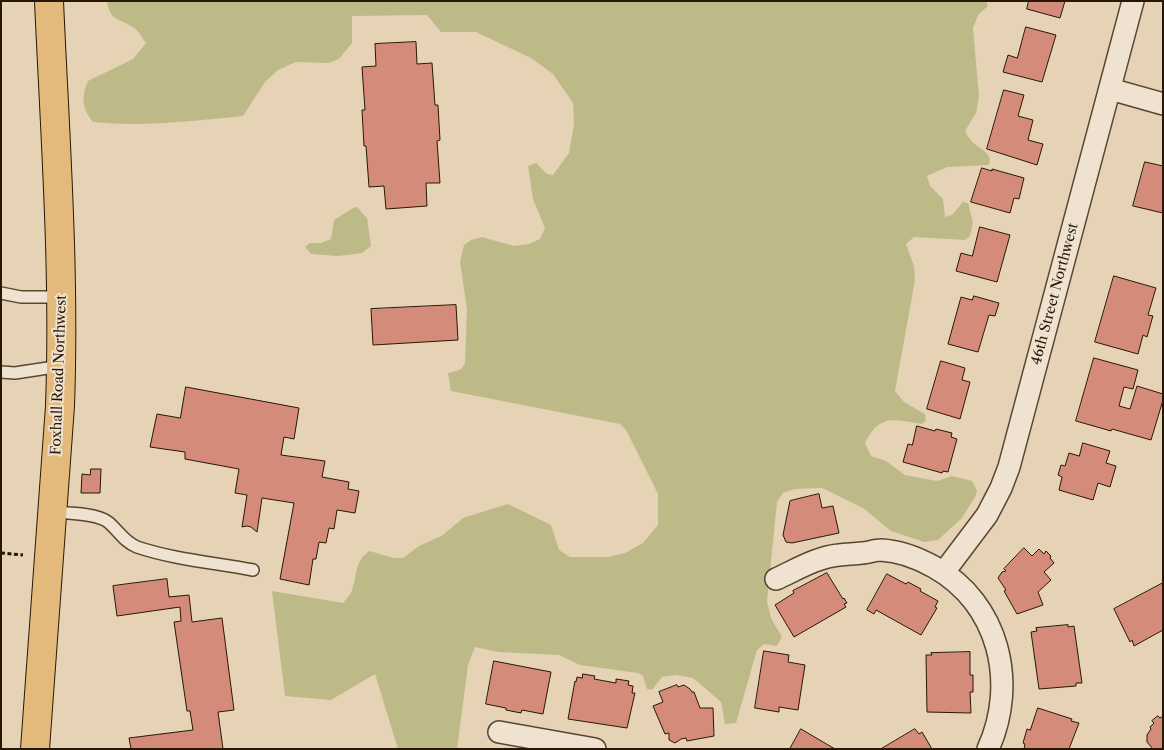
<!DOCTYPE html>
<style>
body{margin:0}
#map{position:relative;width:1164px;height:750px;overflow:hidden;background:#e6d3b6;font-family:"Libre Caslon Text",serif}
canvas{display:block}
.frame{position:absolute;inset:0;border:2px solid #281705;pointer-events:none}
</style>
<div id="map">
<canvas width="1164" height="750"></canvas>
<div class="frame"></div>
</div>
<script>
const g = document.querySelector('canvas').getContext('2d');
g.lineJoin = 'round';
function fill(path, color) {
  g.fillStyle = color;
  g.fill(path, 'evenodd');
}
function trace(path, color, width, dash) {
  g.strokeStyle = color;
  g.lineWidth = width;
  g.lineCap = dash ? 'butt' : 'round';
  g.setLineDash(dash || []);
  g.stroke(path);
}
function label(font, color, halo, rows, align = 'center') {
  g.font = font + ' "Libre Caslon Text",serif';
  g.lineWidth = 4;
  g.setLineDash([]);
  g.textBaseline = 'middle';
  g.strokeStyle = halo;
  g.fillStyle = color;
  for (const [text, x, y, turn = 0] of rows) {
    g.save();
    g.translate(x, y);
    g.rotate((+turn || 0) * Math.PI / 180);
    g.textAlign = isNaN(turn) ? turn : align;
    if (halo) g.strokeText(text, 0, 0);
    g.fillText(text, 0, 0);
    g.restore();
  }
}
fill(new Path2D(`
 M107 1H986L988 6 978 15 973 28 979 97 976 113 965 131C967 134 968 137 970 139 976 148 994 152 989 165L947 167 927 176 930 186 943 199 945 217 952 215 963 202 968 203 973 222 970 236 965 240 914 237 906 244 914 266 915 280 895 391 904 402 925 414 926 421 922 424C894 420 880 413 865 443L871 456 886 461 905 475 937 481 952 476 972 481 977 491 975 497 962 518 938 540 924 542 891 531 863 508 822 488 794 489 783 493 777 502 767 601 771 618 782 637 777 646 764 644 757 650 736 723 725 724 721 702 693 678 676 675 662 677 652 690 647 689 643 676 638 673 580 665 559 655 498 652 475 647 468 665 457 749H398L375 674 331 700 285 696 272 591 343 603C346 599 351 594 352 590 357 576 355 559 370 551L393 558H403L419 546 443 535 463 518 508 504 551 525 559 550 570 557H608L625 553 643 543 658 525V494L626 430 620 424 451 391 448 373 460 370 465 364 467 309 460 262 464 245 471 240 482 237 514 246 529 244 540 239 545 228 533 199 528 166 536 163 547 174 553 175 569 153 574 124 573 103 553 74 531 58 476 32H441L427 15 352 16V43L339 59 328 63 296 62 278 70 265 82 243 116C194 121 143 127 93 122 82 108 81 97 88 81L133 59 146 43C142 38 139 31 134 28 120 18 110 22 107 1Z
 M357 207 367 218 371 246 362 253 338 256 311 254 305 247 310 243H321L331 239 334 220 353 208Z`), '#bdba88');
const building = new Path2D(`
 M1029 1H1065L1060 18 1027 9Z
 M1026 27 1056 35 1042 82 1003 72 1008 55 1017 58Z
 M416 42 417 64 432 63 435 105H438L440 140 437 141 440 183H426L427 206 386 209 384 186 369 187 366 146H364L362 110H365L362 67 376 66 375 44Z
 M1004 90 1024 95 1018 116 1033 120 1028 140 1043 144 1037 165 987 149Z
 M1145 162 1163 166V213L1133 206Z
 M982 168 992 171V169L1024 178 1019 199 1014 198 1010 213 971 202Z
 M980 227 1010 235 997 282 956 271 961 253 972 256Z
 M1114 276 1156 288 1148 315 1153 316 1152 319 1147 337 1143 335 1138 354 1095 342Z
 M974 296 999 303 995 316 989 315 978 352 948 344 961 297 972 300Z
 M456 305 458 340 373 345 371 309Z
 M1094 358 1138 370 1133 389 1124 387 1119 406 1130 409 1137 386 1163 394V400L1151 440 1112 429 1111 431 1076 421Z
 M941 361 965 368 962 380 970 382 960 419 927 409Z
 M186 387 299 408 294 439 284 437 281 455 325 461 322 477 349 482 348 489 359 491 355 513 337 510 334 529 329 528 326 543 319 542 316 559H313L309 585 280 579 294 503 262 498 257 532 251 527 247 526 242 527 247 495 235 493 239 469 185 459V452L150 447 157 414 180 418Z
 M917 426 935 431 936 429 952 433 951 437 957 439 948 472 943 471 942 473 903 462 908 444 912 445Z
 M1083 443 1110 451 1106 463 1116 466 1110 487 1098 483 1093 500 1059 490 1062 477 1058 475 1061 465 1065 466 1069 453 1079 456Z
 M91 469H101L100 493H81L82 474 90 475Z
 M819 494 822 508 833 506 839 533 792 543 786 542 783 535 790 501Z
 M1024 548 1032 556 1039 549 1044 554 1046 551 1051 556 1050 558 1054 563 1044 572 1051 580 1038 592 1043 605 1017 614 1004 591 1006 590 998 578 1002 572 1006 571 1004 569Z
 M827 573 843 599 844 598 847 603 844 604 846 607 794 637 775 605 794 593 793 591Z
 M887 574 906 584 908 582 921 589 920 591 938 601 935 607 937 608 921 635 876 610 874 614 867 610Z
 M167 579 169 597 189 595 192 622 222 618 234 710 218 712 223 749H131L129 738 193 730 190 711H187L174 622 181 621 180 607 117 616 113 586Z
 M1163 583V630L1134 646 1132 640 1130 642 1114 609Z
 M1068 625V627L1074 626 1082 683H1076V686L1039 689 1031 632 1037 631 1036 628Z
 M764 651 789 655 788 662 805 665 798 710 779 707V712L755 708Z
 M970 652V675H973V692H970L971 713 927 712 926 655H932L931 653Z
 M494 661 551 672 543 714 522 710 521 713 506 710V708L486 704Z
 M583 674 595 676 594 679 616 683V679L629 681 628 685 633 686 632 693H635L627 728 568 719 575 681 576 682 577 677 582 678Z
 M677 685 678 687 684 685 690 689 692 692H694L700 708H713L714 736 687 741 686 738 681 739 675 743 669 740V733L665 734 653 706 663 702 659 692Z
 M1038 708 1072 719 1071 721 1079 723 1069 749H1024L1025 744 1023 743 1027 729 1030 730Z
 M1158 716 1160 718 1163 716V749H1153L1147 742V735L1151 729 1150 727 1154 723 1152 721Z
 M801 729 835 749H790Z
 M915 729 919 734 922 732 932 749H881Z`);
fill(building, '#d48b7a');
trace(building, '#281705', 1);
const service = new Path2D(`
 M1 293 21 297H62
 M1 372 15 373 61 366
 M52 512C67 513 97 513 108 522 118 530 124 542 137 547 172 559 216 563 253 570`);
const minor = new Path2D(`
 M1110 89 1163 104
 M944 572 987 515 1001 488 1009 467 1133 1
 M776 579C796 570 817 557 839 555 847 554 854 554 862 553 868 553 874 550 881 550 899 551 918 558 934 567 999 603 1018 683 988 749
 M499 732 595 749`);
const primary = new Path2D(`
 M35 749 60 406C65 271 55 136 49 1`);
trace(service, '#584631', 14);
trace(minor, '#584631', 24);
trace(primary, '#281705', 30);
trace(new Path2D(`
 M1 553 23 555`), '#281705', 3, [4, 2.5]);
trace(service, '#efe2d0', 11);
trace(minor, '#efe2d0', 21);
trace(primary, '#e3ba7b', 28);
label('14px', '#281705', '#efe2d0', [
 ["46th Street Northwest",1055,294,-75],
 ["Foxhall Road Northwest",59,375,-88]
]);
</script>
